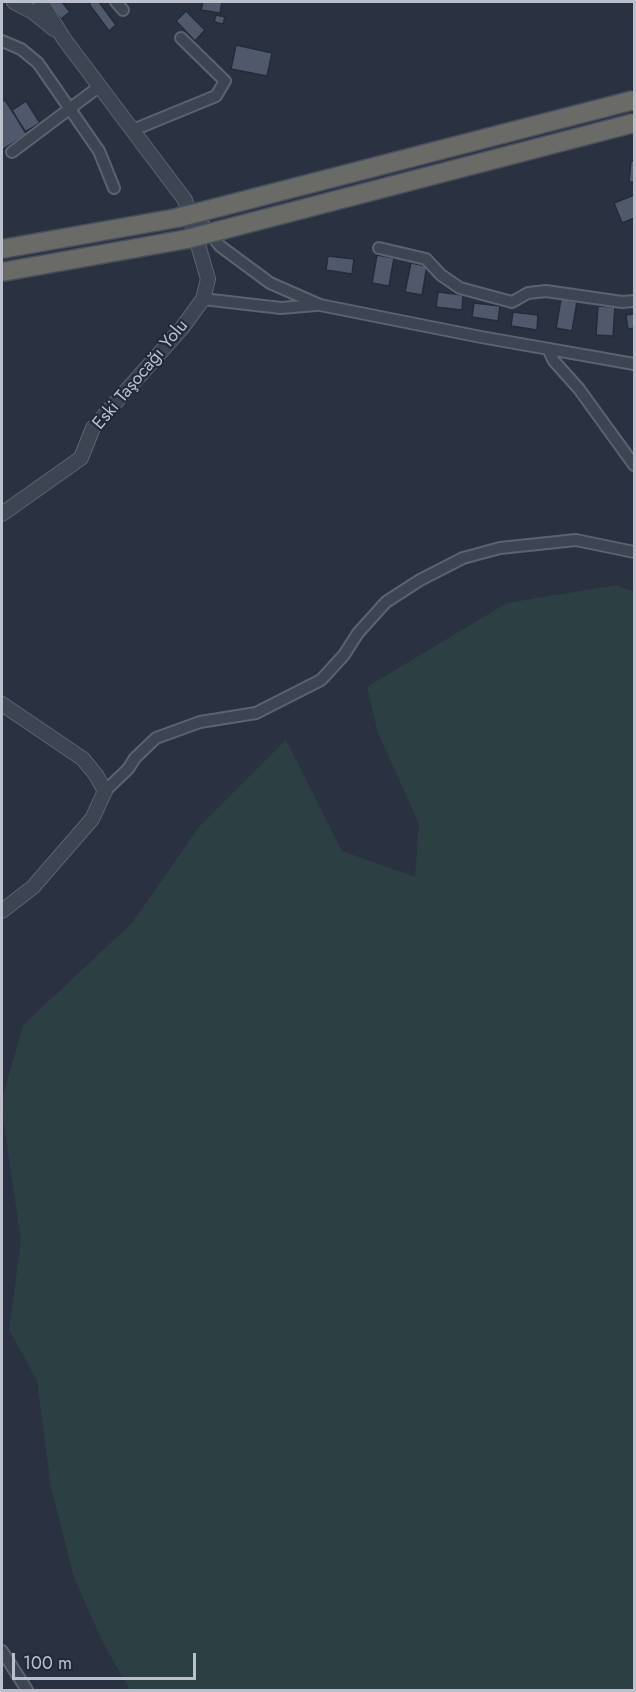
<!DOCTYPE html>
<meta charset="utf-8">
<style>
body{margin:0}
#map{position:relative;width:636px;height:1692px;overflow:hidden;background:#2a3242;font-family:Jost,sans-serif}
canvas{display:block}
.frame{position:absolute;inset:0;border:3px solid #bbc0cc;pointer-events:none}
.scale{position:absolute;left:12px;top:1653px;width:184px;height:27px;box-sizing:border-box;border:3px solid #bbc0cc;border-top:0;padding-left:8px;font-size:18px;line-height:21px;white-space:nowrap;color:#bbc0cc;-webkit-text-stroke:4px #222938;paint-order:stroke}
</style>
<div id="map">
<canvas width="636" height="1692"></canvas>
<div class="frame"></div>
<div class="scale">100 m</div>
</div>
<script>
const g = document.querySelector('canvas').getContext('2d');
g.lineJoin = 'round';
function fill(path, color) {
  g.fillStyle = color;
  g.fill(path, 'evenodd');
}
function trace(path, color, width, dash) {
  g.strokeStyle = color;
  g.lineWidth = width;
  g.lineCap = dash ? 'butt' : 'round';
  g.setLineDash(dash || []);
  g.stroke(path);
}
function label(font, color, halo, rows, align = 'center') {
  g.font = font + ' Jost,sans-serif';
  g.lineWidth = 4.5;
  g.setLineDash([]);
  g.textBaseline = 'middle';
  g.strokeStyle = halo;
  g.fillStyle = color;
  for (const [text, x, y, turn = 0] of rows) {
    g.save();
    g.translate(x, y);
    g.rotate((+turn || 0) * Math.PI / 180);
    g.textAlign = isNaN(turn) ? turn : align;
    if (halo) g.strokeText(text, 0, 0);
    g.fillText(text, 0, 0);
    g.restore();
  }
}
fill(new Path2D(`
 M616 585 634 592V1690H130L102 1641 74 1577 51 1488 37 1380 9 1330 21 1241 2 1110V1100L23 1025 132 923 199 827 286 740 342 851 415 877 419 824 378 733 367 687 507 603Z`), '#2c3f43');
const building = new Path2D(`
 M50 2H62L70 12 61 19 48 3Z
 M92 2H99L116 25 109 31 89 4Z
 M203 2H222L220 13 201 10Z
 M186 11 205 30 195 41 176 21Z
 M216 15 225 17 223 24 214 22Z
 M236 45 272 53 267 76 231 69Z
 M5 100 27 134 2 150V102Z
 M26 101 40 123 25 132 12 110Z
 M631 161H634V182H629Z
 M634 195V218L622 223 614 203Z
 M377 255 394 258 389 286 372 283Z
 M328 256 354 259 352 274 326 270Z
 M411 263 427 266 422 295 405 292Z
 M438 292 463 295 462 310 436 307Z
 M561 299 577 302 572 331 556 328Z
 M474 303 500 306 498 321 472 317Z
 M598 306 615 307 613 336 596 335Z
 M513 312 538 315 537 330 511 326Z
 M634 314V328L628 329 626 315Z`);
fill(building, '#50596b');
trace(building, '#242b3a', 1.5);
const minor = new Path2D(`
 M116 2 123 10
 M2 41 21 49 38 63 99 151 114 188
 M133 130 216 96 225 81 181 38
 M12 152 100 86
 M192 210 220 246 270 283 320 305 481 337 634 364
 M379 248 426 259 441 275 460 288 512 302 528 293 546 291 622 302 634 301
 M203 299 281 308 316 305
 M548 349 554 361 579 389 634 465
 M105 791 128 769 135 758 156 738 200 722 256 713 321 680 344 655 358 633 386 602 420 580 463 558 500 548 576 540 634 552
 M2 1651 27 1690`);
const tertiary = new Path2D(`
 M14 2 33 12 54 29
 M2 514 81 458 93 428 182 328 203 299 208 279 185 200 64 39 41 2
 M2 704 83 759 96 775 105 791 92 819 33 887 2 911`);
trace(minor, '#5c6270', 14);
trace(tertiary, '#5c6270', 16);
trace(minor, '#3e4552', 10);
trace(tertiary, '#3e4552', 14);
const trunkBridge = new Path2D(`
 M2 249 177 218 634 100
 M2 272 187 239 634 123`);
trace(trunkBridge, '#484f5d', 21, []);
trace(trunkBridge, '#6a6a66', 18);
label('18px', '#bbc0cc', '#222938', [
 ["Eski Taşocağı Yolu",141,375,-50]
]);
</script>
